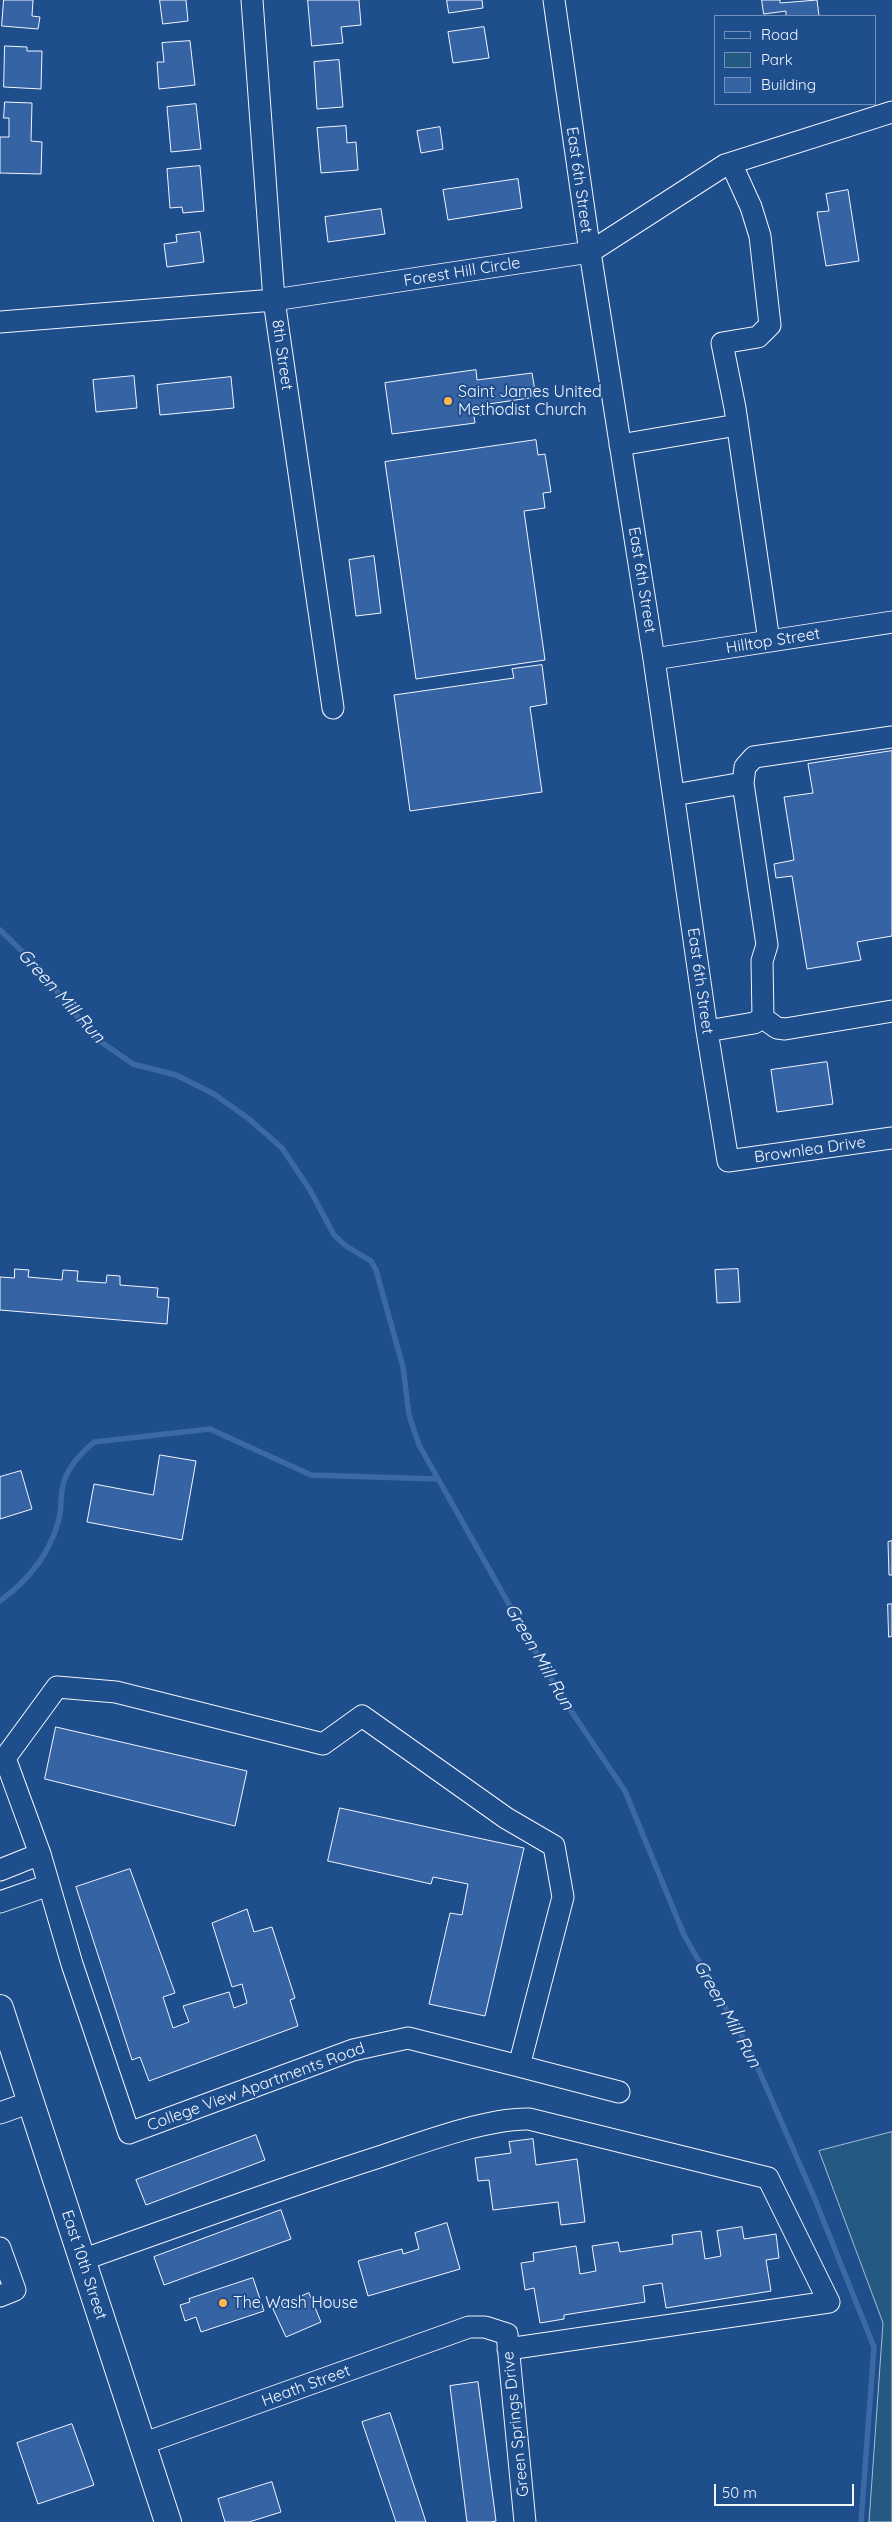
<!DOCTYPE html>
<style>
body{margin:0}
#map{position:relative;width:892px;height:2522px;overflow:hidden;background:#1f4e8c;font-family:Quicksand,sans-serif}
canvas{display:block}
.legend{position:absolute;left:714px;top:15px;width:162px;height:90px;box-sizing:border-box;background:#1f4e8c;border:1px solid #7391ba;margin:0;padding:6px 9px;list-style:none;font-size:15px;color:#f2f6ff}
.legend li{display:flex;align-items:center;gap:10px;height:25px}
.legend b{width:25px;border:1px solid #7391ba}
.scale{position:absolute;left:714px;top:2484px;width:140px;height:22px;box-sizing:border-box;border:2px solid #f2f6ff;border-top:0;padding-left:6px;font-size:15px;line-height:18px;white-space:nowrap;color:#f2f6ff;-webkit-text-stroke:4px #1f4e8c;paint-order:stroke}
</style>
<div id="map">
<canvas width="892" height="2522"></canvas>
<ul class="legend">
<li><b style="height:6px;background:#1f4e8c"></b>Road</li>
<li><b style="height:14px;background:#245a82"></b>Park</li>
<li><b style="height:14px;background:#3563a3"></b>Building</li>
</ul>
<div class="scale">50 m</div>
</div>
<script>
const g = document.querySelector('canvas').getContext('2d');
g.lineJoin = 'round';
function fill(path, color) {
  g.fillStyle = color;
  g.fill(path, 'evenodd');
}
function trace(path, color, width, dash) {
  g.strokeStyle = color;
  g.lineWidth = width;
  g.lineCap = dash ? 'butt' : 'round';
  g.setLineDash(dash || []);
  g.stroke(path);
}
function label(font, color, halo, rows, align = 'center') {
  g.font = font + ' Quicksand,sans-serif';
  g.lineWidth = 4;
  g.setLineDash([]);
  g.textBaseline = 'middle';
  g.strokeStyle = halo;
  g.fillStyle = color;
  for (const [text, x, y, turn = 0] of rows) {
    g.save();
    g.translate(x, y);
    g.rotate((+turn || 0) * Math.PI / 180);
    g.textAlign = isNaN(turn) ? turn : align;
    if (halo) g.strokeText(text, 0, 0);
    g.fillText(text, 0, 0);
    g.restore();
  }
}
const green = new Path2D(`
 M892 2132V2522H869L883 2323 819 2151Z`);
fill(green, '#245a82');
trace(green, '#a8bbd7', 1);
trace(new Path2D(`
 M0 930 32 961 94 1037 133 1064 176 1075 214 1094 249 1119 282 1148 310 1190 334 1235 346 1246 371 1261 376 1270 403 1367 409 1415 419 1445 559 1693 625 1791 684 1935 751 2052 814 2197 874 2347 861 2522
 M0 1601C29 1580 50 1554 59 1519 62 1508 60 1496 63 1485 67 1468 81 1453 94 1442L210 1429 311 1475 438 1479`), '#3b69a3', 5.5);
const building = new Path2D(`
 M4 0H33L32 16 40 17 38 29 2 26Z
 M160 0H186L188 21 163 24Z
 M308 0H359L361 25 341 27 343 43 312 46Z
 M447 0H482L483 8 449 13Z
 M762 0H780V3L817 0 819 16H786V11L764 14Z
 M484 27 489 58 453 63 448 32Z
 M190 41 195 85 159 89 157 62H164L162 43Z
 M5 46 27 47V51H42L41 89 4 87Z
 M339 60 343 107 317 109 314 62Z
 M5 102 32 103 31 141 42 142 41 174 0 173V137H9V118H4Z
 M196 104 201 149 171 152 167 107Z
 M346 126 347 143 356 142 358 170 321 173 317 128Z
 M440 127 443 149 421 153 417 131Z
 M200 166 204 211 183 213 182 207 170 208 167 169Z
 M518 179 522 208 448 220 443 190Z
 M848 190 859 261 826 266 817 212 829 211 826 194Z
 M381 209 385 234 328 242 325 217Z
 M200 232 204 262 167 267 164 244 177 242 176 235Z
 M476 370 477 380 532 373 536 397 482 405 483 415 474 416 475 423 392 434 385 383Z
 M134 376 137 408 96 412 93 380Z
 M231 377 234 408 160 415 157 385Z
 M536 440 538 455 545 454 551 492 543 493 545 508 524 511 545 660 416 679 385 462Z
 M374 556 381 613 356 616 349 560Z
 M542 665 547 704 530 707 542 792 410 811 394 695 514 678 512 669Z
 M892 751V936L857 942 861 960 807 969 792 876 776 878 774 864 794 860 784 797 813 793 808 764Z
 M827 1062 833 1104 777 1112 771 1070Z
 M15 1269 29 1270 28 1277 62 1280 63 1270 78 1271 77 1281 106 1283 107 1275 120 1276V1285L158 1288 157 1297 169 1298 167 1324 0 1310V1277L14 1278Z
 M738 1269 740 1302 717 1303 715 1270Z
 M160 1455 196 1461 182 1540 87 1522 94 1484 153 1495Z
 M21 1471 32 1509 0 1519V1477Z
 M892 1541V1575H889L888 1542Z
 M888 1604H892V1636L889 1637Z
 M56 1727 247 1771 235 1826 45 1779Z
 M340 1808 524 1848 485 2016 429 2004 450 1913 462 1915 468 1884 433 1877 431 1884 328 1861Z
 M130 1869 175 1993 163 1997 173 2028 189 2022 183 2006 229 1992 234 2008 247 2003 242 1984 232 1987 212 1923 247 1909 254 1932 272 1927 295 1998 290 2000 298 2026 149 2081 140 2057 132 2060 76 1887Z
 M256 2135 265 2160 146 2205 136 2180Z
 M533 2139 536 2165 577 2159 585 2222 561 2225 558 2202 493 2210 489 2180 478 2181 475 2158 511 2153 509 2142Z
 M281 2210 291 2239 164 2285 154 2257Z
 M447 2223 460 2269 368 2296 358 2261 402 2249 403 2254 419 2249 415 2233Z
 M742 2227 744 2239 776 2234 779 2258 766 2260 771 2291 666 2308 662 2283 643 2286 645 2302 564 2315V2319L540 2323 534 2288 525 2290 521 2263 534 2261 533 2253 576 2246 580 2274 596 2271 592 2246 618 2242 620 2252 673 2244 672 2235 701 2231 705 2259 721 2256 717 2231Z
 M253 2278 264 2311 201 2332 196 2317 185 2321 180 2305 190 2302 189 2299Z
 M309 2293 321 2322 286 2337 273 2309Z
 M478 2382 496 2521 491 2522H467L450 2386Z
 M390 2413 426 2522H396L362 2422Z
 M72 2424 94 2485 38 2504 17 2443Z
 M272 2482 281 2512 249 2522H225L218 2499Z`);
fill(building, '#3563a3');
trace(building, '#f2f6ff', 1);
const minor = new Path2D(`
 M252 0 274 300 333 708
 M554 0 590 252 654 659 707 1031 728 1161 892 1138
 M731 163 751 207 760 236 770 325 758 337 722 343 735 408 769 641
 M0 322 274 300 590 252 725 165 892 112
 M620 445 737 425
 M654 659 892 622
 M674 795 743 783 745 767 754 757 892 737
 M763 1018 777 1028 785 1029 892 1011
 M707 1031 754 1023 763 1018 762 961 767 945 743 783
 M40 1854 72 1964 129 2133 353 2050 408 2038 519 2066
 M0 1870 40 1854 5 1758 57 1687 116 1692 323 1744 362 1716 506 1818 554 1846 563 1897 519 2066 619 2092
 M0 1902 49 1885
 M0 2113 31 2102
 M0 2248 15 2290 0 2296
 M82 2260C181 2225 279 2189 379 2157 420 2143 487 2118 529 2119L768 2178 829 2302 508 2349
 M142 2444 469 2327H485L507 2334 525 2522`);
const major = new Path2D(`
 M0 2008 168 2522`);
trace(minor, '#f2f6ff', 23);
trace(major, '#f2f6ff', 28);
trace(minor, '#1f4e8c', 21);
trace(major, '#1f4e8c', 26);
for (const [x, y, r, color] of [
 [448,401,5,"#ffb74d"],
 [223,2303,5,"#ffb74d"]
]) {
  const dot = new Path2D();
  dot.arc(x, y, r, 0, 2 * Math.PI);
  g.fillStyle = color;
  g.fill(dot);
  trace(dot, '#1f4e8c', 2);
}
label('16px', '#f2f6ff', '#1f4e8c', [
 ["East 6th Street",579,180,82],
 ["Forest Hill Circle",462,272,-9],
 ["8th Street",282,355,82],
 ["East 6th Street",642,580,81],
 ["Hilltop Street",773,641,-9],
 ["East 6th Street",700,981,82],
 ["Brownlea Drive",810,1150,-8],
 ["College View Apartments Road",256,2087,-20],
 ["East 10th Street",84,2265,72],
 ["Heath Street",306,2386,-20],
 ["Green Springs Drive",516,2424,-96]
]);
label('16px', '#f2f6ff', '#1f4e8c', [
 ["Saint James United",458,392],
 ["Methodist Church",458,410],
 ["The Wash House",233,2303]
], 'left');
label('italic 18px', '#f2f6ff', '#1f4e8c', [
 ["Green Mill Run",61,996,48],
 ["Green Mill Run",539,1657,60],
 ["Green Mill Run",727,2014,61]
]);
</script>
